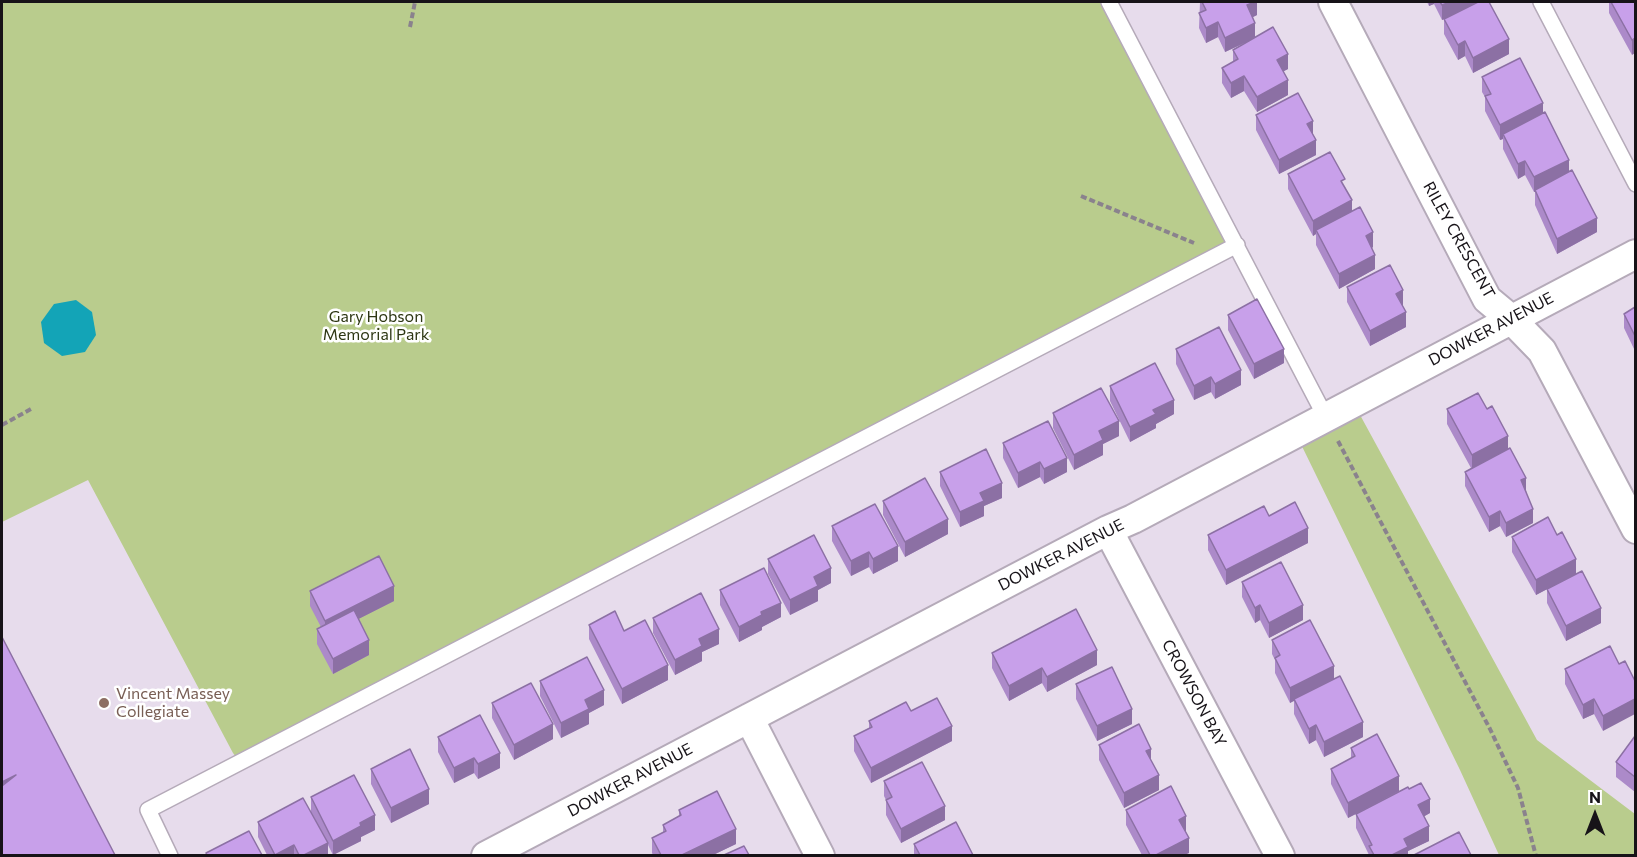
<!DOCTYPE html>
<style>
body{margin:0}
#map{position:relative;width:1637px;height:857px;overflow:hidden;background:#e7dcec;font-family:Commissioner,sans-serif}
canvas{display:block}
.frame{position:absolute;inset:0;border:3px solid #171318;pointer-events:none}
.north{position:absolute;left:1565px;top:785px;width:60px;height:60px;-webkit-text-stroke:4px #fff;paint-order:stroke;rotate:0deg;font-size:16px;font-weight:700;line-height:24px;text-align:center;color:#171318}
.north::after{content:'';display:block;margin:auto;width:21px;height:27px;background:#171318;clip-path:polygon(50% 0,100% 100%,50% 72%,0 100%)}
</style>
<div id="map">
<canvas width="1637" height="857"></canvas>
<div class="frame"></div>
<div class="north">N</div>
</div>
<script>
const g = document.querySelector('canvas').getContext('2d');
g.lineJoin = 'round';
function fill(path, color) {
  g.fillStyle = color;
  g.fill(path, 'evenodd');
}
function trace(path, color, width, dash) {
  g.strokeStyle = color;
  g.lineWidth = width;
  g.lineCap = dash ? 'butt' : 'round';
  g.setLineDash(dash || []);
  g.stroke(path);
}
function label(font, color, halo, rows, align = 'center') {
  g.font = font + ' Commissioner,sans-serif';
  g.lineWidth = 5;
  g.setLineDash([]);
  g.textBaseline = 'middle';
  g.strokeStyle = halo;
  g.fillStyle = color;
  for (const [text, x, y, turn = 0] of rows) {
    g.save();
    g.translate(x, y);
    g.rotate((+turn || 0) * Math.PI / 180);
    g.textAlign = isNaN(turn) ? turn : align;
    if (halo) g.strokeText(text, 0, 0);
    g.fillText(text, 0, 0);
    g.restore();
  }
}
fill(new Path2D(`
 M2 2H1109L1237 245 240 762 233 753 88 480 2 522Z
 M1353 402 1537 740 1635 814V855H1499L1460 770 1295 432Z`), '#b9cc8d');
fill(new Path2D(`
 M76 300 92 312 96 335 85 352 62 356 44 343 41 322 54 304Z`), '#13a4b7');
const lane = new Path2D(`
 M1109 2 1325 416
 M1541 2 1636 184
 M170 856 148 810 1237 245`);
const street = new Path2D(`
 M1333 2 1487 299 1511 319 1542 351 1636 529
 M1108 530 1280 856
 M749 718 820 856
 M486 856 1108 530 1133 519 1636 254`);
trace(lane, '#b5aab9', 18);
trace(street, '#b5aab9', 32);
trace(new Path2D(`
 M410 27 415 2
 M1081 196 1194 243
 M2 425 31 409
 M1338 441 1490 729 1518 788 1536 856`), '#8a828d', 4, [6, 3]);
trace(lane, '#fff', 15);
trace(street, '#fff', 28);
fill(new Path2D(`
 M1200 2H1257V15L1253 17 1255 37 1288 69 1283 71 1288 95 1257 112 1244 91 1231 98 1222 83V68L1233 62V50L1249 41 1225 52 1218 37 1206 43 1199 28Z
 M1427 2H1476L1509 54 1473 73 1465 56 1458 60 1444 34V19L1448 17 1442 20 1434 4 1429 6Z
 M1609 2H1635L1632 55 1609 13Z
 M1482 77 1543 113 1597 232 1557 254 1535 205V192H1534L1525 175 1518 179 1503 149V139L1500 140 1485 111V97L1482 92Z
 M1256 115 1313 134 1316 155 1279 174 1256 130Z
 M1288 174 1345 187 1352 211 1373 247 1372 248 1375 269 1339 289 1316 245V234L1313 236 1288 189Z
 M1347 287 1403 305 1402 306 1406 327 1370 346 1347 302Z
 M1635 307V351L1624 328V314Z
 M1228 315 1284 363 1254 379 1228 330Z
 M1176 349 1241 385 1215 399 1211 392 1194 400 1176 364Z
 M1110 386 1174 414 1156 424V428L1130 442 1110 401Z
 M1447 409 1508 449 1526 490 1533 523 1506 537 1500 526 1489 532 1465 486V472L1471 468 1447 424Z
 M1053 413 1119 436 1103 444V455L1074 470 1053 428Z
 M1003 443 1067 472 1044 484 1040 477 1018 488 1003 458Z
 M940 472 1002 498 984 506V516L960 527 940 486Z
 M883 501 948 534 905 557 883 515Z
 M1269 516 1308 543 1226 585 1208 550V535Z
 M832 526 898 561 873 574 869 567 851 576 832 541Z
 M1512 537 1576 574 1601 623 1566 641 1547 603V589L1536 595 1512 552Z
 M768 559 831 583 818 590V601L790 615 768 574Z
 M1242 582 1303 620 1269 638 1260 620 1255 623 1242 597Z
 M720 590 781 617 762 627V630L739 642 720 605Z
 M310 591 394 601 358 619 369 655 333 674 317 644V629L321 627 310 606Z
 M653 618 719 644 702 652V661L675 675 653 633Z
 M589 625 624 631 668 680 622 704 589 639Z
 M1272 640 1334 680 1363 737 1324 757 1316 740 1309 744 1294 714V700L1290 703 1275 673V660L1272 654Z
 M1610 646 1603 731 1594 714 1583 719 1565 684V669Z
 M992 653 1097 665 1047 692 1042 683 1009 701 992 668Z
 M540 681 604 705 589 713V724L561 738 540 696Z
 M1076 684 1132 724 1097 741 1076 699Z
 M492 703 553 739 514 760 492 718Z
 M911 711 952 741 871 783 854 751V736L869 728V721Z
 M1635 736V792L1616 777V762Z
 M438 737 500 768 478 779 474 773 454 783 438 752Z
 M1099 745 1151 761 1159 790 1124 808 1099 760Z
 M1351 748 1399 791 1430 813 1424 816 1429 841 1408 851V855H1369L1356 828V814L1348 818 1331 784V769L1351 759Z
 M371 769 429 804 391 823 371 784Z
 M884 781 945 820 901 843 886 815V800L884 796Z
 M311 797 375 830 361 837V841L333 855 328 845V855H267L258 837V822L311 812Z
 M679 810 736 844 713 855H653L652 853V838L663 832V825L679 817Z
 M1126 810 1186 831 1189 853 1184 855H1142L1126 825Z
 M914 844 973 855H914Z`), '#ac8ac9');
fill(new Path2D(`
 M1255 2H1257V15L1247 20V5Z
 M1429 2H1434V4L1429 6Z
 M1450 2H1476V3L1442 20V5Z
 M1218 22V37L1206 43V28Z
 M1255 23V38L1225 52V38Z
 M1635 38V53L1632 55V40Z
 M1509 39V54L1473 73V58Z
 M1465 41V56L1458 60V45Z
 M1288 54V69L1277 75V60Z
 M1244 76V91L1231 98V83Z
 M1288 80V95L1257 112V97Z
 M1543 103V118L1503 134V139L1500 140V125Z
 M1313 121V136L1307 124Z
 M1316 140V155L1279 174V160Z
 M1569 160V174L1534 192V177Z
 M1525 161V175L1518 179V164Z
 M1352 200V215L1316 230V234L1313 236V221Z
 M1597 218V232L1557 254V239Z
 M1373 232V247L1366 251V236Z
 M1375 255V269L1339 289V274Z
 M1403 290V305L1396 309V294Z
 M1406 312V327L1370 346V331Z
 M1284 349V363L1254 379V364Z
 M1241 370V385L1215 399V384Z
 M1211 377V392L1194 400V386Z
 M1174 400V414L1156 424V428L1130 442V427L1153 410Z
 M1119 421V436L1103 444V455L1074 470V455L1099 431Z
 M1508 436V451L1472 470V455Z
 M1067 458V472L1044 484V469Z
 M1040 462V477L1018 488V473Z
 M1526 478V493L1521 480Z
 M1002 483V498L984 506V516L960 527V512L980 493Z
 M1533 509V523L1506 537V523Z
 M1500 511V526L1489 532V517Z
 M948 519V534L905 557V542Z
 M1308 528V543L1226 585V570Z
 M898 546V561L873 574V559Z
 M869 552V567L851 576V561Z
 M1576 559V574L1536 595V580Z
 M831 568V583L818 590V601L790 615V600L814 577Z
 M394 586V601L325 636V621Z
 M781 603V617L762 627V630L739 642V627L761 612Z
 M1260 605V620L1255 623V608Z
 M1303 605V620L1269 638V623Z
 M1601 608V623L1566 641V626Z
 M719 629V644L702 652V661L675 675V660L699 639Z
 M369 640V655L333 674V659Z
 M1097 650V665L1047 692V677Z
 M668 665V680L622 704V689Z
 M1334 666V681L1290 703V688Z
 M1042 668V683L1009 701V686Z
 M604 690V705L589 713V724L561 738V723L585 700Z
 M1594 699V714L1583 719V705Z
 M1635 699V714L1603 731V716Z
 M1132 709V724L1097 741V726Z
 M1363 722V737L1324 757V742Z
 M553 724V739L514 760V745Z
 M1316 725V740L1309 744V729Z
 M952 726V741L871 783V768Z
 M1151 749V764L1146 751Z
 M500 753V768L478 779V764Z
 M474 758V773L454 783V768Z
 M16 775 2 790V782Z
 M1159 775V790L1124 808V793Z
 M1399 776V791L1348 818V803Z
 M429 789V804L391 823V808Z
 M1430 799V813L1418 820V805Z
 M945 806V820L901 843V829Z
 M375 815V830L361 837V841L333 855V841L360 823Z
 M1186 816V831L1179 835V820Z
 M1429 826V841L1408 851V855H1392L1404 839Z
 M736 829V844L713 855H682Z
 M1189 838V853L1184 855H1156Z
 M328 843V855H304Z
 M294 845V855H276Z`), '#8c70a4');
const building = new Path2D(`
 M1202 2H1255L1247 5 1255 23 1225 38 1218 22 1206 28 1199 13 1206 10Z
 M1440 2H1450L1442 5Z
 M1478 2H1489L1509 39 1473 58 1465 41 1458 45 1444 19Z
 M1611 2H1635V38L1632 40Z
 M1273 27 1288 54 1277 60 1288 80 1257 97 1244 76 1231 83 1222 68 1238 59 1233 50Z
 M1520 58 1543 103 1500 125 1485 96 1491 94 1482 77Z
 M1298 93 1313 121 1307 124 1316 140 1279 160 1256 115Z
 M1545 112 1569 160 1534 177 1525 161 1518 164 1503 134Z
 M1330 152 1345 179 1341 181 1352 200 1313 221 1288 174Z
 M1572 170 1597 218 1557 239 1535 190Z
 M1360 207 1373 232 1366 236 1375 255 1339 274 1316 230Z
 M1390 265 1403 290 1396 294 1406 312 1370 331 1347 287Z
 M1257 299 1284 349 1254 364 1228 315Z
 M1635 307V336L1624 314Z
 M1219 327 1241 370 1215 384 1211 377 1194 386 1176 349Z
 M1155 363 1174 400 1153 410 1156 414 1130 427 1110 386Z
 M1101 388 1119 421 1099 431 1103 440 1074 455 1053 413Z
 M1478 393 1487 409 1492 406 1508 436 1472 455 1447 409Z
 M1048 421 1067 458 1044 469 1040 462 1018 473 1003 443Z
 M1510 448 1526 478 1521 480 1533 509 1506 523 1500 511 1489 517 1465 472Z
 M986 449 1002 483 980 493 984 501 960 512 940 472Z
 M925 478 948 519 905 542 883 501Z
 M1295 502 1308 528 1226 570 1208 535 1264 506 1269 516Z
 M875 504 898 546 873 559 869 552 851 561 832 526Z
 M1548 517 1557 535 1562 532 1576 559 1536 580 1512 537Z
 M814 535 831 568 814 577 818 586 790 600 768 559Z
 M379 556 394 586 325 621 310 591Z
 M1281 562 1303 605 1269 623 1260 605 1255 608 1242 582Z
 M764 568 781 603 761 612 762 615 739 627 720 590Z
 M1582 571 1601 608 1566 626 1547 589Z
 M701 593 719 629 699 639 702 646 675 660 653 618Z
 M1076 609 1097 650 1047 677 1042 668 1009 686 992 653Z
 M354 610 369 640 333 659 317 629Z
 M615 611 624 631 645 620 668 665 622 689 589 625Z
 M1310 620 1334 666 1290 688 1275 658 1280 655 1272 640Z
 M2 637 115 855H2V786L16 775 2 782Z
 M1610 646 1619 664 1625 661 1635 681V699L1603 716 1594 699 1583 705 1565 669Z
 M587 657 604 690 585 700 589 709 561 723 540 681Z
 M1112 667 1132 709 1097 726 1076 684Z
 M1340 676 1363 722 1324 742 1316 725 1309 729 1294 699Z
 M531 683 553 724 514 745 492 703Z
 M937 698 952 726 871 768 854 736 872 727 869 721 906 702 911 711Z
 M480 715 500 753 478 764 474 758 454 768 438 737Z
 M1139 724 1151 749 1146 751 1159 775 1124 793 1099 745Z
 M1377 734 1399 776 1348 803 1331 769 1355 756 1351 748Z
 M1635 736V777L1616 762Z
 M410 749 429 789 391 808 371 769Z
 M922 762 945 806 901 829 886 800 892 797 884 781Z
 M354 775 375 815 360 823 361 826 333 841 311 797Z
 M1421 783 1430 799 1418 805 1429 826 1404 839 1408 847 1392 855H1374L1369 846 1372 845 1356 814 1408 787 1409 789Z
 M1171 786 1186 816 1179 820 1189 838 1156 855H1150L1126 810Z
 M717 791 736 829 682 855H661L652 838 666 831 663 825 681 815 679 810Z
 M303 798 328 843 304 855H299L294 845 275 855 258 822Z
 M956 822 973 855H920L914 844Z
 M249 831 262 855H207L206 853Z
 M1459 832 1471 855H1414Z
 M744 846 749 855H724Z`);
fill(building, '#c8a0ea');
trace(building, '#8c70a4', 1.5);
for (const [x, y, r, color] of [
 [104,703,6,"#8d6e63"]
]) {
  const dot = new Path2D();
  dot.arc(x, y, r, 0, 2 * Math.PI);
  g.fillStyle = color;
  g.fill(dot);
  trace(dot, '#fff', 2);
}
label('16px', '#171318', '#fff', [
 ["RILEY CRESCENT",1459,240,61],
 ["DOWKER AVENUE",1491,329,-28],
 ["DOWKER AVENUE",1061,555,-27],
 ["CROWSON BAY",1194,693,62],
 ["DOWKER AVENUE",630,780,-28]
]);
label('16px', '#2d3613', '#fff', [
 ["Gary Hobson",376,317],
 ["Memorial Park",376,335]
]);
label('16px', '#785e54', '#fff', [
 ["Vincent Massey",116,694],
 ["Collegiate",116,712]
], 'left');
</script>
